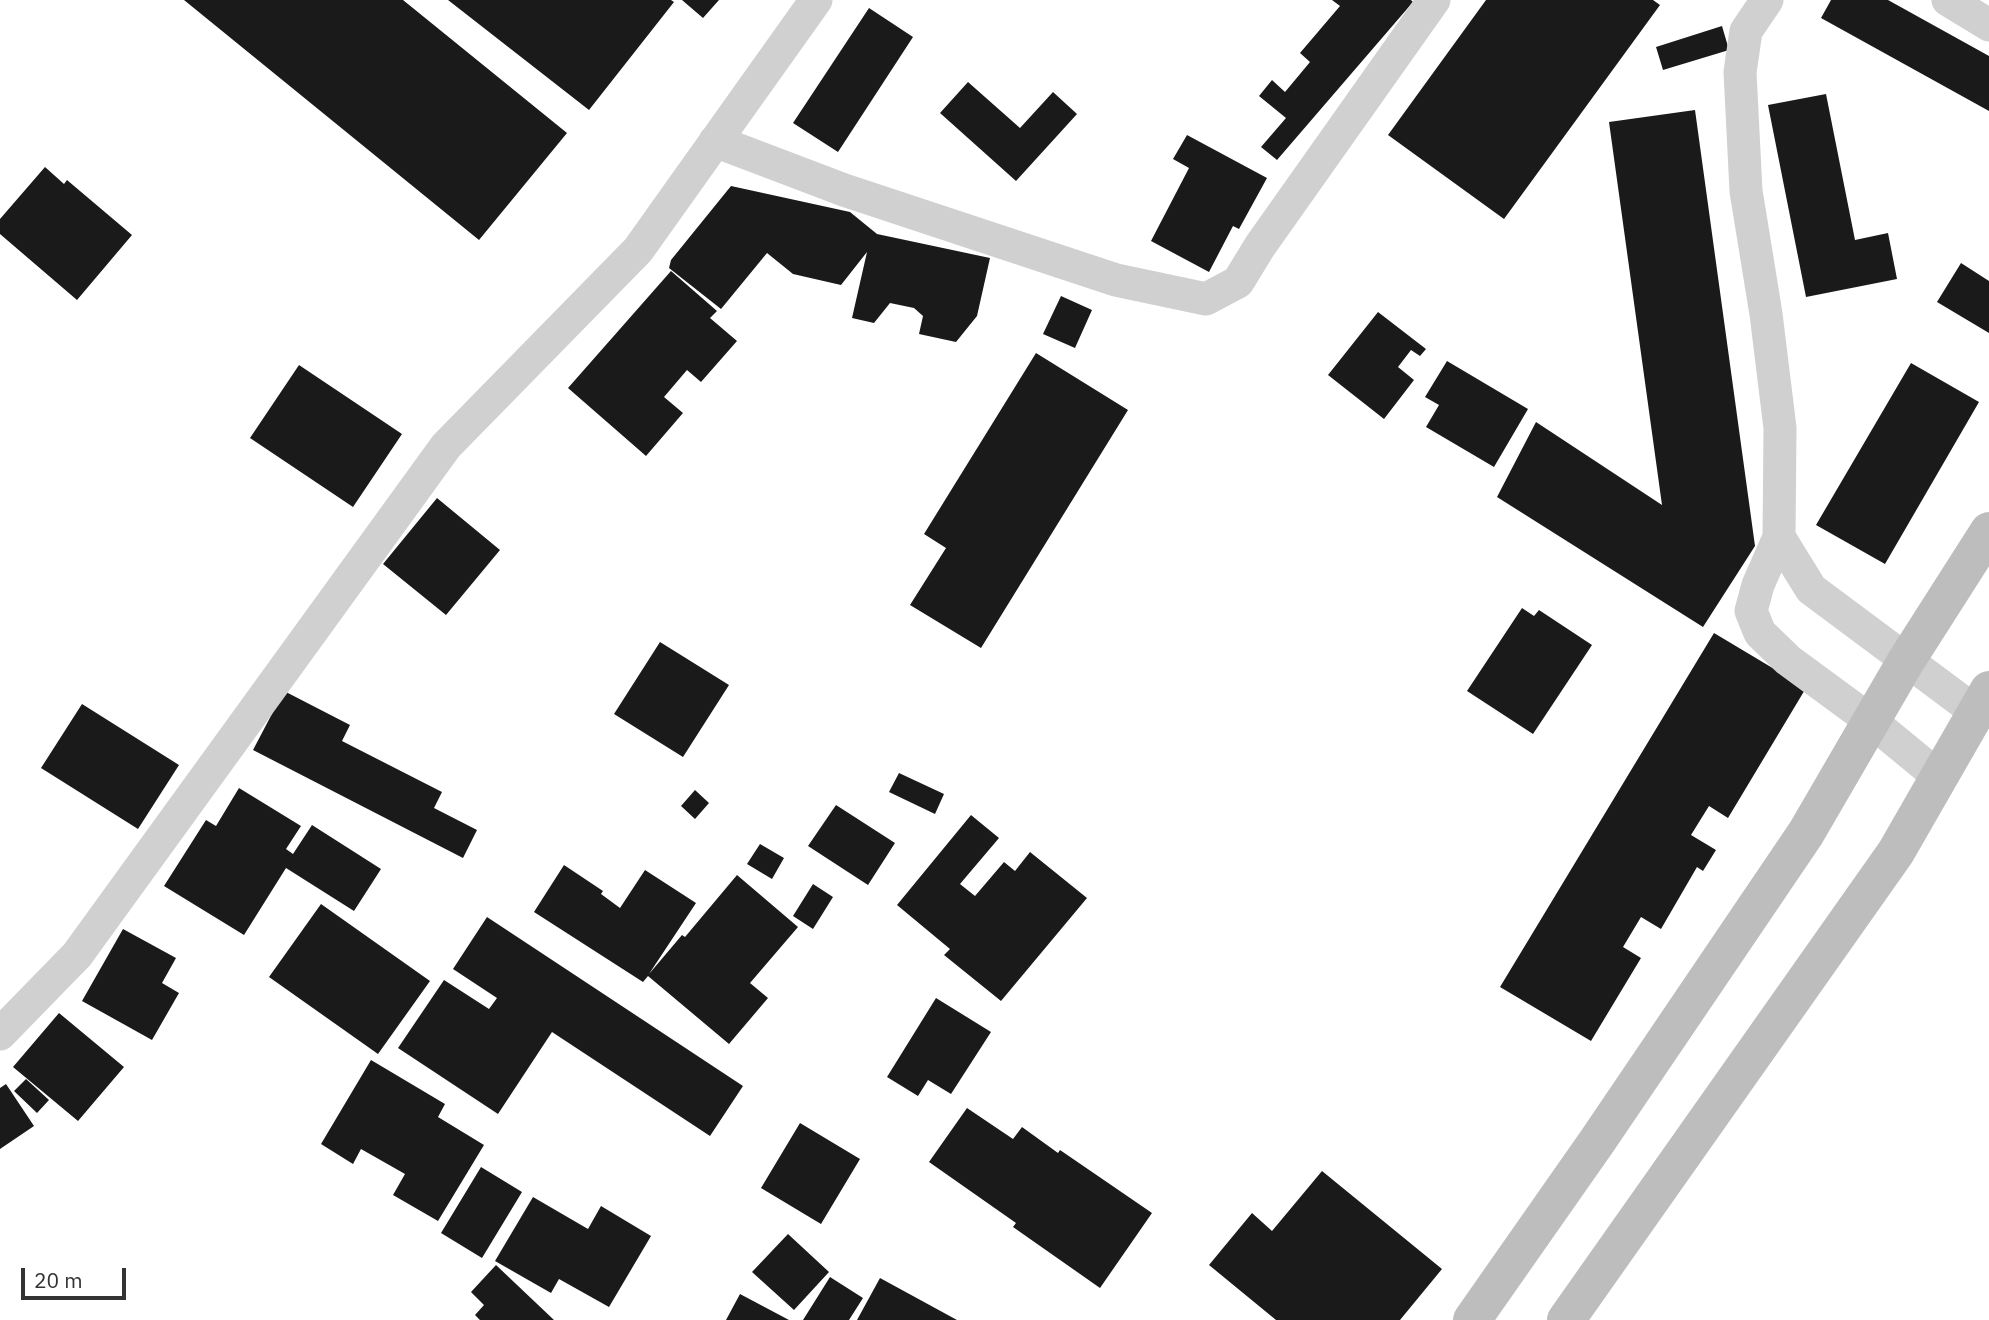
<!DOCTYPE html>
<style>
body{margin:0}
#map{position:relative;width:1989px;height:1320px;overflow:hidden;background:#fff;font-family:"IBM Plex Sans",sans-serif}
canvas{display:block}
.scale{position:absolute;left:21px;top:1268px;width:105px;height:32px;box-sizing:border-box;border:4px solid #333;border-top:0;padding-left:9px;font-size:21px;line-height:24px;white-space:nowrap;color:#333;-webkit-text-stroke:5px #fff;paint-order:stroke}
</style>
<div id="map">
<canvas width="1989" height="1320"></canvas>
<div class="scale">20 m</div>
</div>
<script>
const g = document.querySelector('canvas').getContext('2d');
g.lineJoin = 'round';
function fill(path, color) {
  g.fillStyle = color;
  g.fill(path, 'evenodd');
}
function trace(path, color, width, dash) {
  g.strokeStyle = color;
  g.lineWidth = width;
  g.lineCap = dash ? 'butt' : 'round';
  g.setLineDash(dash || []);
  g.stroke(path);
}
fill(new Path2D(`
 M184 0H403L567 133 479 240Z
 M448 0H671L674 2 589 110Z
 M682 0H719L703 18Z
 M1332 0H1411L1413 2 1277 160 1261 147 1286 118 1259 96 1272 80 1285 92 1310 62 1300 53 1340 6Z
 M1486 0H1653L1660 5 1504 219 1388 135Z
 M1831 0H1888L1989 56V111L1821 18Z
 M869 8 913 37 838 152 793 123Z
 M1722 26 1729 50 1663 70 1656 47Z
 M968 82 1020 128 1053 92 1077 114 1016 181 940 113Z
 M1826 94 1855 240 1888 233 1897 279 1806 297 1768 105Z
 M1695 110 1755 546 1703 627 1497 497 1536 422 1662 505 1609 122Z
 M1187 135 1267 178 1239 229 1233 226 1209 272 1151 241 1189 168 1173 159Z
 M45 167 64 184 67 180 132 235 77 300 0 234V219Z
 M731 186 850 212 877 234 990 258 977 316 956 342 919 334 923 316 914 308 890 303 874 323 852 318 867 252 841 285 793 274 767 253 721 309 669 268 671 260Z
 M1961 263 1989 281V333L1937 302Z
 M671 271 717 311 710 318 737 341 701 382 687 370 664 397 683 413 646 456 568 388Z
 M1061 296 1092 310 1075 348 1043 334Z
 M1378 312 1426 349 1420 356 1411 350 1398 367 1414 380 1384 419 1328 375Z
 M1036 353 1128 410 981 648 910 605 946 548 924 534Z
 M1447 361 1528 409 1494 467 1426 427 1439 405 1425 397Z
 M1911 363 1979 402 1885 564 1816 525Z
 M299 365 402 434 353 507 250 438Z
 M437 498 500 550 446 615 383 564Z
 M1522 608 1534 616 1539 610 1592 645 1533 734 1467 691Z
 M1714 633 1806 688 1728 818 1709 806 1691 835 1716 850 1703 871 1697 867 1661 929 1641 917 1623 947 1641 958 1591 1041 1500 987Z
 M660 642 729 685 683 757 614 714Z
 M284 691 350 725 342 741 442 792 434 808 477 830 463 858 253 750Z
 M82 704 179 765 138 829 41 768Z
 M899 773 944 794 935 814 889 792Z
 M239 788 301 826 286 849 293 854 312 825 381 869 354 911 286 868 244 935 164 886 206 820 216 826Z
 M695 790 709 803 695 819 681 806Z
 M836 805 895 843 868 885 808 846Z
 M971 815 999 838 960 884 975 896 1004 862 1015 871 1030 852 1087 898 1001 1001 944 955 950 949 897 905Z
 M760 844 784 858 772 879 747 864Z
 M564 865 603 891 601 894 620 908 645 870 696 903 649 974 682 935 685 937 737 875 798 927 750 983 768 998 729 1044 648 976 643 982 534 912Z
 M813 884 833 897 813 929 793 916Z
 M321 904 430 981 378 1054 269 977Z
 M487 917 743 1086 710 1136 552 1032 498 1114 398 1048 444 980 489 1009 497 998 453 969Z
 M123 929 176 958 162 983 179 993 152 1040 82 1001Z
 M936 998 991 1032 951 1094 928 1080 918 1096 887 1077Z
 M59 1013 124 1067 78 1121 13 1067Z
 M371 1060 445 1104 438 1117 484 1145 438 1221 393 1195 405 1174 361 1149 353 1164 321 1144Z
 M26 1079 49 1100 37 1113 14 1091Z
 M6 1084 34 1126 0 1149V1088Z
 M967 1108 1013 1139 1022 1127 1058 1153 1060 1150 1152 1213 1100 1288 1013 1227 1016 1223 929 1162Z
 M800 1123 860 1159 821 1224 761 1188Z
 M481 1167 522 1192 482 1258 441 1233Z
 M1322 1171 1442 1269 1400 1320H1276L1209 1265 1252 1213 1272 1231Z
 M533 1197 588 1229 601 1206 651 1236 609 1307 559 1279 551 1293 495 1261Z
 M788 1234 829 1272 794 1310 752 1272Z
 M496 1265 554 1320H480L475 1315 484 1305 471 1292Z
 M830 1277 863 1298 849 1320H803Z
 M880 1278 957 1320H857Z
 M740 1294 789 1320H726Z`), '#1a1a1a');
trace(new Path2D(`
 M1767 0 1746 31 1740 72 1746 191 1766 314 1780 428 1779 537 1758 585 1751 611 1760 633 1788 660 1871 721 1939 777
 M1948 0 1989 25
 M715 141 844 190 1116 280 1206 299 1238 282 1260 246 1434 0
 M1779 537 1811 589 1976 712
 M0 1034 77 955 446 446 638 250 816 0`), '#d0d0d0', 33);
trace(new Path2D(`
 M1472 1320 1598 1140 1806 833 1906 661 1989 531
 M1566 1320 1896 852 1989 690`), '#bdbdbd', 38);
</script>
